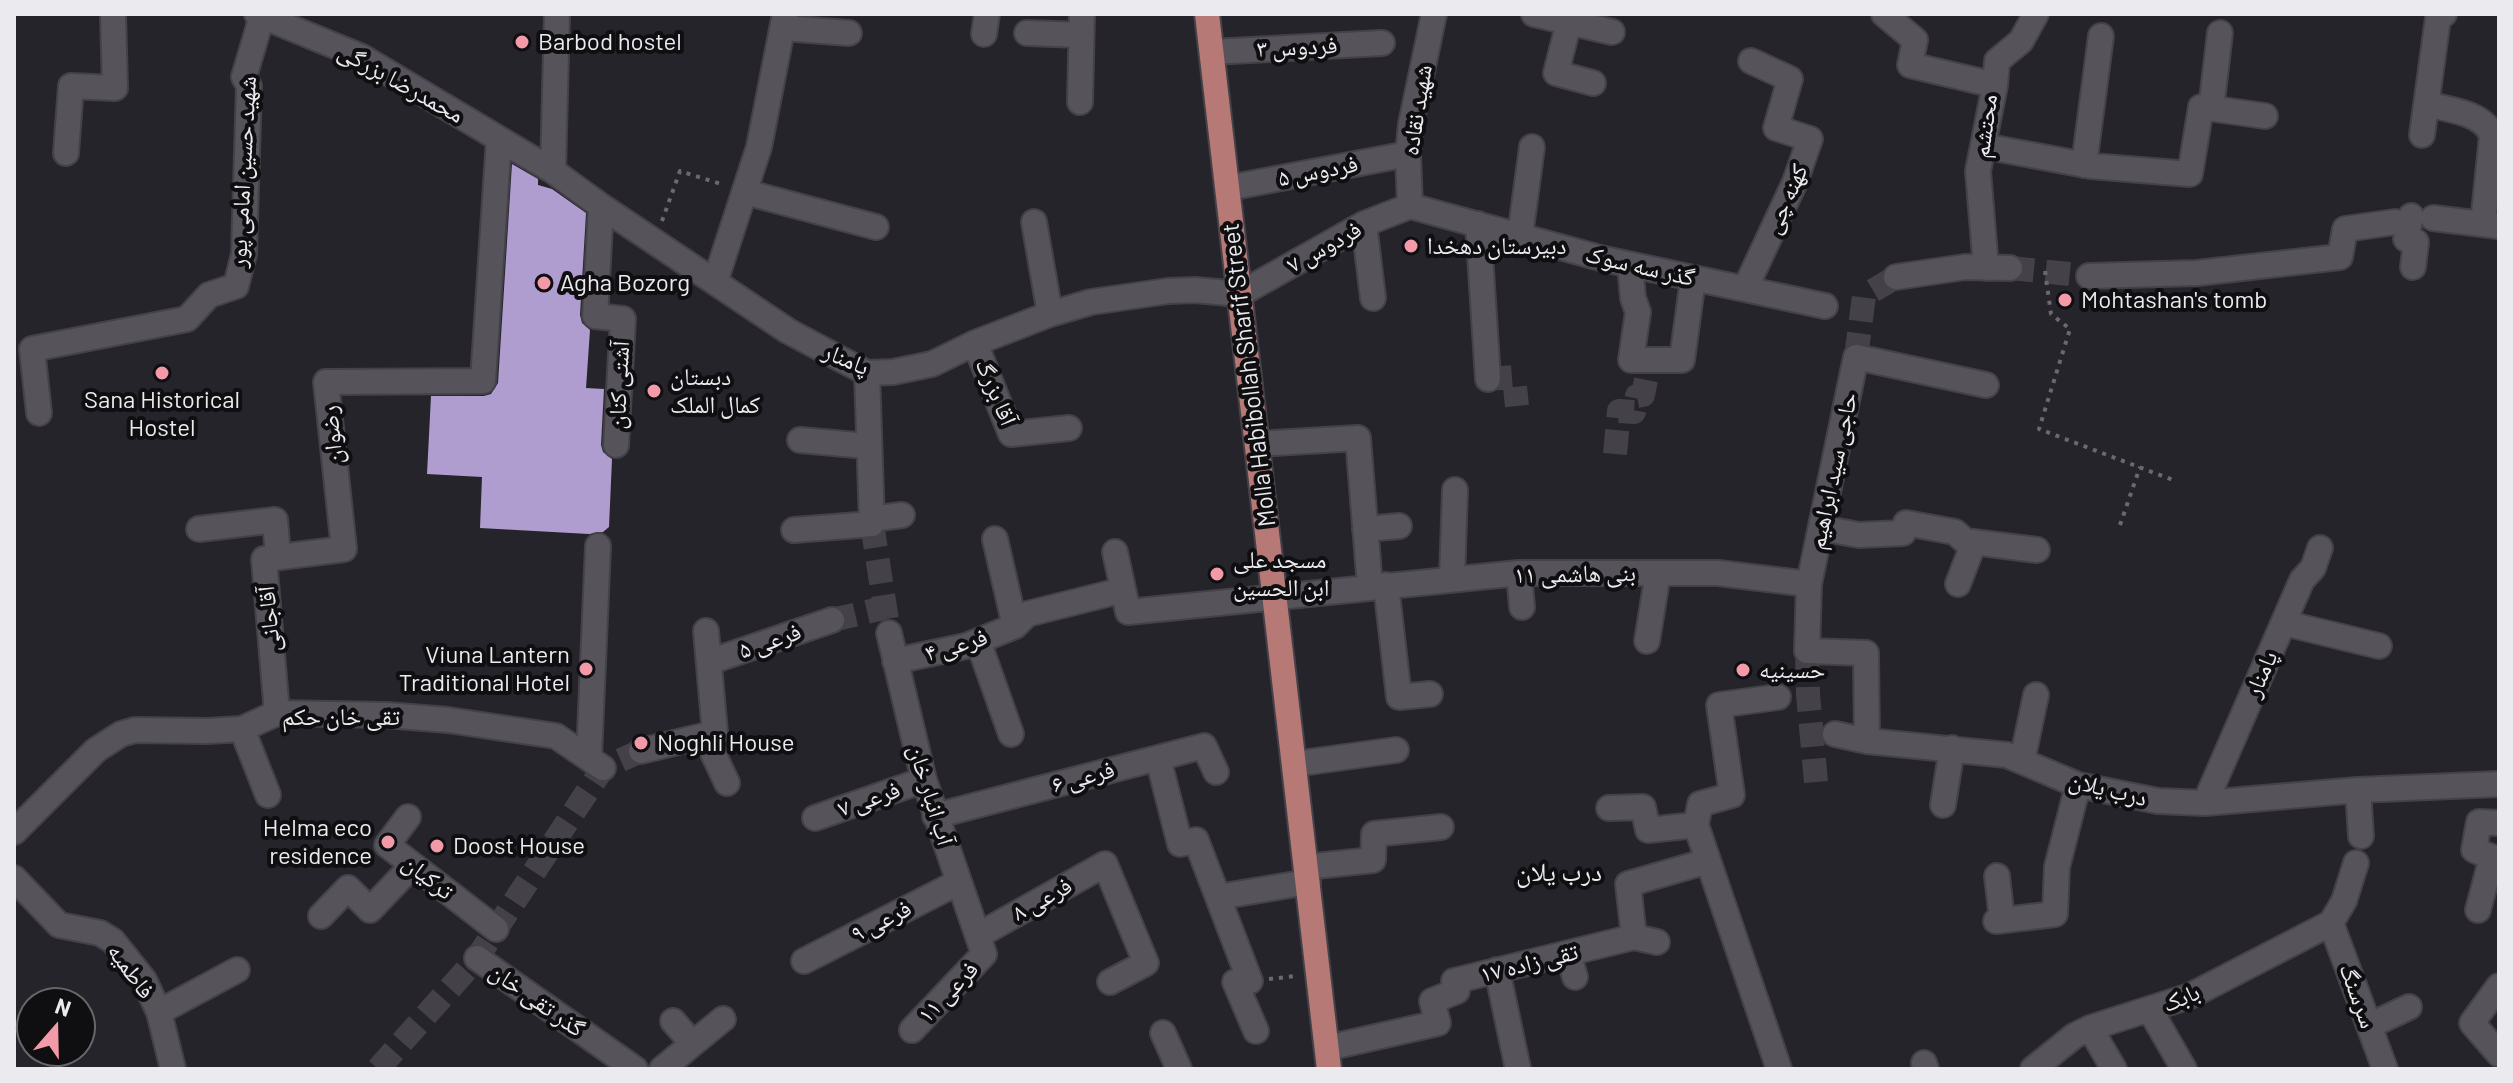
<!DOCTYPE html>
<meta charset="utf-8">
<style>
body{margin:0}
#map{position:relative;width:2513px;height:1083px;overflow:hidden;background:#26242b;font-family:Barlow,sans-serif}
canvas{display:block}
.frame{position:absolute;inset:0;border:16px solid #ebeaee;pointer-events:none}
.north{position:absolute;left:16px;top:987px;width:80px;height:80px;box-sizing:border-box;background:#0f0e11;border:2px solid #676669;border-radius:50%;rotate:20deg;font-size:22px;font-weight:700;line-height:32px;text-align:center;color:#ebeaee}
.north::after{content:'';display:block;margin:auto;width:28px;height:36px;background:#f39aa8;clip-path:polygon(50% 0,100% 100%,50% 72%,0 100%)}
</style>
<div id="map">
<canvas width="2513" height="1083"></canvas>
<div class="frame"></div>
<div class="north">N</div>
</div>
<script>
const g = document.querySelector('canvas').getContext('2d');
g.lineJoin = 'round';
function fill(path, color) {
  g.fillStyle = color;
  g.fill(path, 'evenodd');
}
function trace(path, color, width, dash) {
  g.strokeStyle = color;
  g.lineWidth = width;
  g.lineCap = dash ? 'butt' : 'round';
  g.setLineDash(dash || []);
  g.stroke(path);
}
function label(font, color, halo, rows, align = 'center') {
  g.font = font + ' Barlow,"Noto Naskh Arabic",sans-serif';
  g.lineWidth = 8;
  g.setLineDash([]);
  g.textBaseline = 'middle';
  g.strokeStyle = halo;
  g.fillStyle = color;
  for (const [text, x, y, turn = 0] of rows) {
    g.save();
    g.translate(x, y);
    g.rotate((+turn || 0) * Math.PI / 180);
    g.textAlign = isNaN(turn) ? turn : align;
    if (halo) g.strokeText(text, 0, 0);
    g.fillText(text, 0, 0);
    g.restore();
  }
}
fill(new Path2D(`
 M512 164 538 179V185L552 189 586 213 580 315 582 323 590 330 586 388 604 389 601 445 603 452 612 459 609 527 603 532 589 534 480 528 482 477 427 474 431 396H484L491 394 498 383Z`), '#af9dcf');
trace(new Path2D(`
 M2010 268 2089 276
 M1856 357 1864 296 1896 277
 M1488 379 1514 377 1517 406
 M1615 454 1619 411 1634 412 1637 396 1643 395 1650 360
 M872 524 889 633
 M832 620 884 608
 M1807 651 1808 694 1816 782
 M378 1069 477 958 603 768 641 751`), '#444248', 24, [24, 12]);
const minor = new Path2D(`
 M257 14 362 57 553 171 601 206 788 331 867 373 893 372 932 364 975 343 1050 314 1091 302 1168 291 1195 290 1240 294 1364 224 1410 206
 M1534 14 1612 32
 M1884 14 1915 40 1910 65 1995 85 1978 171 1986 268
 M1569 22 1556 73 1593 83
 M783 28 849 33
 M1027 33 1081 35
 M984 34 987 14
 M1212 52 1382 43
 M1995 85 1997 61 2021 41 2036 14
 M1080 102 1082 14
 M2427 104C2448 110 2484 112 2492 136L2483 224
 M2211 109 2220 33
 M2422 135 2438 18 2444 14
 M1983 146 2091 166 2190 174 2201 107 2265 116
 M66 153 71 86 115 88 113 14
 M2084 165 2101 36
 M553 171 557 14
 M1228 188 1408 154
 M745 192 876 227
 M601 206 595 316 623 319 616 445
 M1410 206 1604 259 1825 306
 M1410 206 1408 154 1411 124 1434 14
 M2411 216 2406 239 2416 242 2413 267
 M2433 218 2498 226
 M1034 222 1050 314
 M1364 224 1373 298
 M1478 224 1488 379
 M1520 236 1532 147
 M1630 265 1633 298 1638 312 1631 360H1682L1693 279
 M2089 276 2197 273 2340 257 2345 229 2395 222
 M1896 277 1965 267 2010 268
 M715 282 759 147 785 14
 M1745 289 1795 182 1810 139 1776 128 1790 79 1751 61
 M975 343 1011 434 1069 428
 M39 413 32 349 187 319 209 295 236 286 244 254 249 86 244 77 262 16
 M800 440 867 446
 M1257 444 1358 438 1370 587
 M871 519 902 515
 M1821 528 1859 535 1903 533 1906 523 1955 532 1965 541 2037 550
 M199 529 275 520 278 556
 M1365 529 1399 526
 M794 530 872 524 867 373
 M995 539 1015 626
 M1115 552 1128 612 1519 573H1718L1809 584 1807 651 1866 653 1867 741 2007 755 2078 785 2158 801 2205 803 2358 790 2499 784
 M1519 573 1522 607
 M1452 579 1455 490
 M1809 584 1856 357 1986 385
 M1958 584 1974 542
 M1386 585 1399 697 1430 694
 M2284 623 2379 646
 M889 633 924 780 984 954 912 1030
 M978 641 1011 734
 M1647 641 1658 573
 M895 661 966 646 1015 626 1027 614 1123 590
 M709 662 832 620
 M1778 697 1719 705 1732 795 1700 804 1696 825 1779 1069
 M277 713 264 559 344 549 326 382 483 381 499 139
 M242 729 268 795
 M1835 734 1867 741
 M705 736 727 783
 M641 751 715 733 706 631
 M589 757 598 546
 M1158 758 1180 844 1196 840 1250 981 1235 982 1256 1031
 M2022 761 2036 695
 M1294 764 1396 750
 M2358 790 2361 836
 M2205 803 2302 580 2313 568 2320 548
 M1943 805 1952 748
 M1609 808 1643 807 1648 830 1696 825
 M935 816 1204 746 1216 772
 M408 817 387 845 496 929
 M815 818 924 780
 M14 832 96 750 121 734 135 730 207 731 242 729 277 713 386 715 448 720 556 736 603 768
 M1306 867 1373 860 1374 834 1441 827
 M1997 876 2002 920
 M14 878 59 925 100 933 113 941 144 980 159 1012 173 1069
 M1218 897 1308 882
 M2478 910 2492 857 2474 850 2479 822 2499 823
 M321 916 348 888 370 910 413 865
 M1996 921 2055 914 2057 867 2078 785
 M2331 923 2385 1069
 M2331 923 2344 901 2356 863
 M979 935 1105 864 1146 963 1110 982
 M1634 937 1628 884 1708 861
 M1568 953 1575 977
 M477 958 635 1069
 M804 961 959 882
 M1497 970 1518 1069
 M2499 986 2472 1023 2499 1054
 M2150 1010 2184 1069
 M159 1012 237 970
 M673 1021 692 1043
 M2369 1026 2409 1007
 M2090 1028 2114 1069
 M1163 1033 1179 1069
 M1327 1048 1438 1023 1432 1001 1457 991 1454 981 1634 937 1657 942
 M1924 1063 1926 1069
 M662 1069 723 1019
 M2033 1069 2074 1036 2090 1028 2190 996 2331 923`);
const major = new Path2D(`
 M1207 14 1329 1069`);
trace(minor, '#444248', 28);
trace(major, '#444248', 28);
trace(new Path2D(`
 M662 221 680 171 724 185
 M2045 271 2051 314 2070 329 2039 429 2173 480
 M2120 525 2140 467
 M1269 979 1296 976`), '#6a696f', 4, [4, 6]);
trace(minor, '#56535b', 24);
trace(major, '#b67975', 24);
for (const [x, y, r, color] of [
 [522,42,8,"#f39aa8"],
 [1411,246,8,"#f39aa8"],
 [544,283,8,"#f39aa8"],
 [2065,300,8,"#f39aa8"],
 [162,373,8,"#f39aa8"],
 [654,391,8,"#f39aa8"],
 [1217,574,8,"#f39aa8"],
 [586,669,8,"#f39aa8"],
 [1743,670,8,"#f39aa8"],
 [641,743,8,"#f39aa8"],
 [388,842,8,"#f39aa8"],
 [437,846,8,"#f39aa8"]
]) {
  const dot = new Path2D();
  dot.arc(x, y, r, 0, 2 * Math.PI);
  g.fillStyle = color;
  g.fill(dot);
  trace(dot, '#0f0e11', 3);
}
label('24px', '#ebeaee', '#0f0e11', [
 ["Barbod hostel",538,42],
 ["دبیرستان دهخدا",1427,246],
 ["Agha Bozorg",560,283],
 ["Mohtashan's tomb",2081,300],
 ["دبستان",670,377],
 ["کمال الملک",670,405],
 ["Sana Historical",162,400,"center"],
 ["Hostel",162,428,"center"],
 ["مسجد علی",1233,560],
 ["ابن الحسین",1233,588],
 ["Viuna Lantern",570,655,"right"],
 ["Traditional Hotel",570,683,"right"],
 ["حسینیه",1759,670],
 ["Noghli House",657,743],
 ["Helma eco",372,828,"right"],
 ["residence",372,856,"right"],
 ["Doost House",453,846]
], 'left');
label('24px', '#ebeaee', '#0f0e11', [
 ["فردوس ۳",1297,47,-3],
 ["محمدرضا بزرگی",401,83,29],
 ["شهید نقاده",1417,110,-81],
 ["محتشم",1985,126,-82],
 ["فردوس ۵",1318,171,-11],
 ["شهید حسین امامی پور",243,172,-87],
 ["کهنه چی",1786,199,-66],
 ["فردوس ۷",1324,247,-29],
 ["گذر سه سوک",1640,266,13],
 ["پامنار",846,359,23],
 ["Molla Habibollah Sharif Street",1249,375,-97],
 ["آشتی کنان",619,385,-87],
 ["آقا بزرگ",996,392,67],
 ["رضوان",332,435,-96],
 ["حاجی سید ابراهیم",1833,471,-78],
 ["بنی هاشمی ۱۱",1575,574,-1],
 ["آقاجانی",269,619,-95],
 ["فرعی ۵",770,641,-19],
 ["فرعی ۴",956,645,-16],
 ["پامنار",2261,674,-66],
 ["تقی خان حکم",341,717],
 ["فرعی ۶",1083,777,-15],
 ["درب یلان",2108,789,14],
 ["آب انبار خان",931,795,73],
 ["فرعی ۷",869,799,-19],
 ["ترکیان",428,877,38],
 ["فرعی ۸",1042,899,-29],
 ["فرعی ۹",881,921,-27],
 ["تقی زاده ۱۷",1529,963,-14],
 ["فاطمیه",131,971,54],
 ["فرعی ۱۱",948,992,-46],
 ["سرسنگ",2358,996,70],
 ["بابک",2181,998,-23],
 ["گذر تقی خان",537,1000,35]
]);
label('26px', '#ebeaee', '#0f0e11', [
 ["درب یلان",1559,872]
]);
</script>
